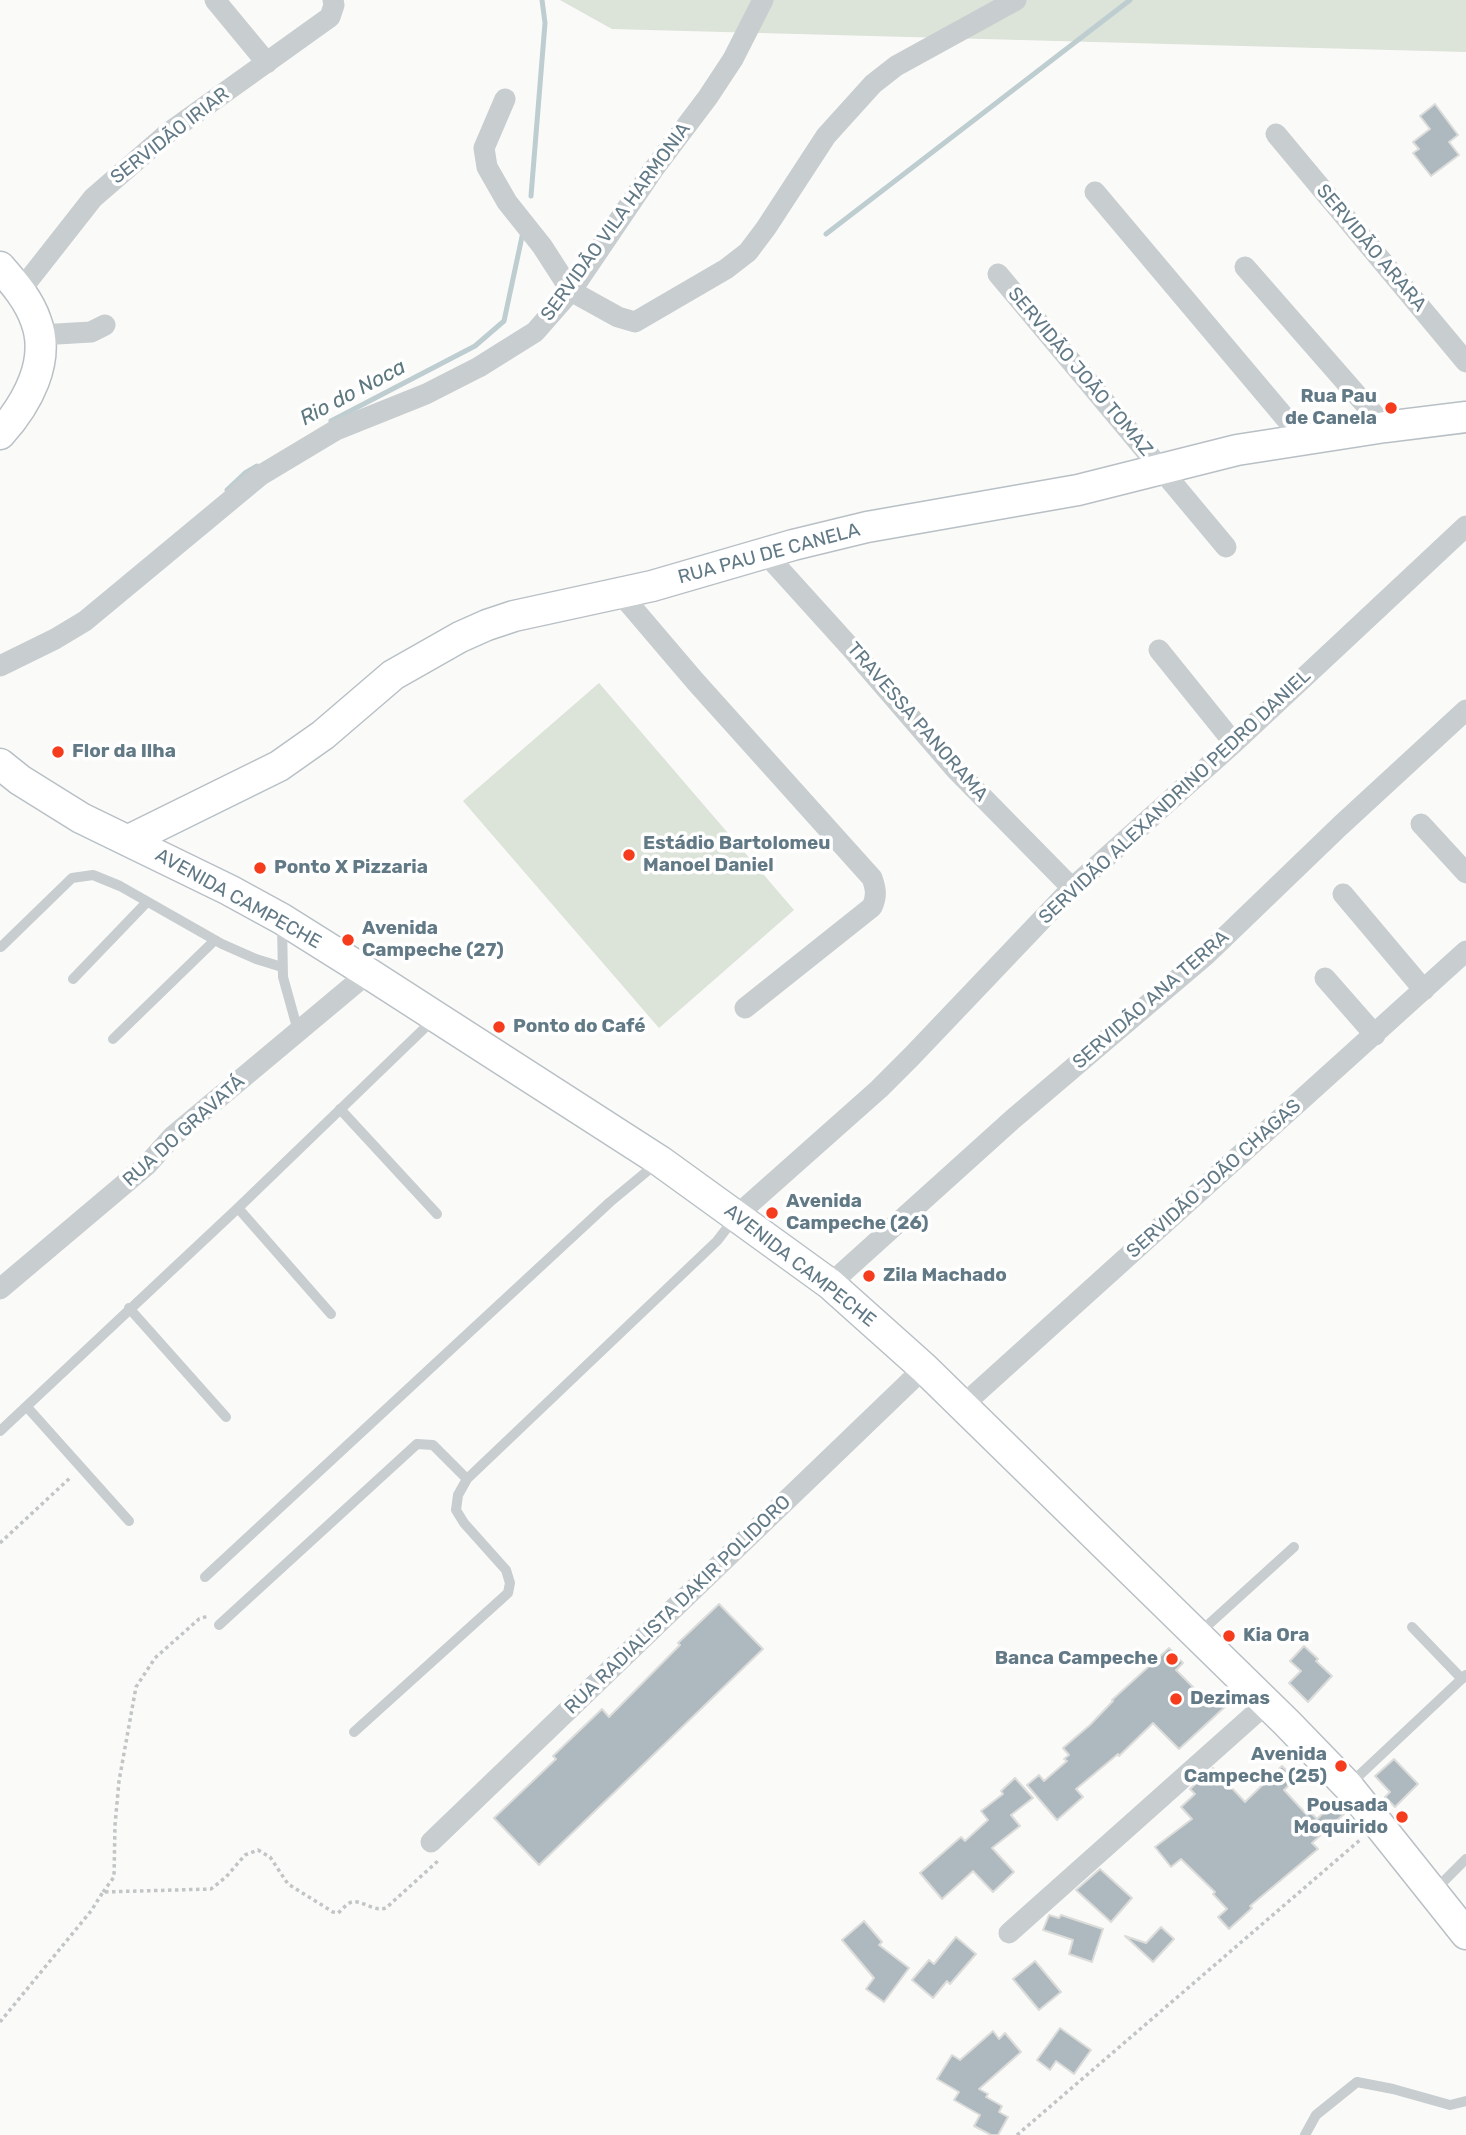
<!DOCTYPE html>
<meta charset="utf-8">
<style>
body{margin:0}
canvas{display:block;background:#fafaf8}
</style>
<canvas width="1466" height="2135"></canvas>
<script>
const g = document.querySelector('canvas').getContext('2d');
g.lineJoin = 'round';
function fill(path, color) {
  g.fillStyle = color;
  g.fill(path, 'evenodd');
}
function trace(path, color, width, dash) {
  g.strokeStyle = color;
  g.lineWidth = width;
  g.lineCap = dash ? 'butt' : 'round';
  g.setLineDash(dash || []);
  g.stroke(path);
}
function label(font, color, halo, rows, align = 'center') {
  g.font = font + ' Rubik,sans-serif';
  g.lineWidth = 7;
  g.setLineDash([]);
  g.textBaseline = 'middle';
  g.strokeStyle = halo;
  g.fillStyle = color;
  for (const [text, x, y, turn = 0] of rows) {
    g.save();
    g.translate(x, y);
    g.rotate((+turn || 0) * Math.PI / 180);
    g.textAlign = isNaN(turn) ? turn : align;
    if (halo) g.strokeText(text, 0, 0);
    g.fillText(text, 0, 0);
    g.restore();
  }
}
fill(new Path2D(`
 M560 0H1466V52L612 29Z
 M599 683 794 910 659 1028 463 801Z`), '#dce3d8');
trace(new Path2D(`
 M531 196 545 23 542 0
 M826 234 1130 0
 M331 421 475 346 504 321 523 232
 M227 490 245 473 257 466`), '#becdd0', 5);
const building = new Path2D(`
 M1435 104 1458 135 1449 142 1459 155 1431 176 1413 153 1419 149 1413 142 1430 129 1420 116Z
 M719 1604 763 1649 539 1865 494 1818 556 1759 553 1756 602 1709 609 1717 680 1645 678 1643Z
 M1304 1646 1318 1659 1316 1661 1332 1676 1308 1702 1289 1683 1301 1671 1290 1661Z
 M1169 1648 1183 1663 1176 1670 1200 1694 1217 1693 1227 1705 1179 1749 1153 1723 1119 1756 1118 1754 1076 1789 1083 1797 1057 1820 1027 1785 1039 1775 1044 1781 1067 1761 1064 1759 1069 1755 1063 1748 1090 1725 1113 1701 1112 1700Z
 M1394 1759 1418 1784 1395 1807 1385 1797 1390 1792 1375 1776Z
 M1282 1766 1295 1779 1284 1790 1307 1815 1310 1812 1317 1819 1334 1803 1344 1814 1312 1843 1318 1849 1250 1906 1252 1908 1229 1929 1218 1917 1227 1909 1213 1894 1215 1892 1181 1859 1171 1867 1155 1847 1192 1819 1181 1807 1195 1794 1190 1789 1213 1768 1245 1802Z
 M1015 1778 1033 1798 1011 1815 1020 1826 992 1848 1014 1872 993 1892 973 1871 942 1899 920 1873 961 1837 965 1841 988 1820 981 1811 1003 1794 1001 1791Z
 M1100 1869 1132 1898 1111 1922 1076 1890Z
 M1049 1915 1059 1918 1061 1915 1103 1929 1092 1962 1069 1954 1073 1940 1043 1930Z
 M864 1921 882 1942 879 1945 909 1968 884 2002 866 1989 874 1978 842 1940Z
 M1161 1927 1174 1939 1153 1962 1125 1936 1146 1943Z
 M956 1937 976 1954 950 1984 947 1981 933 1998 912 1980 929 1960 934 1964Z
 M1035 1961 1061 1992 1039 2010 1013 1979Z
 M1060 2028 1091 2050 1074 2074 1056 2061 1050 2070 1037 2060Z
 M993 2031 999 2039 1005 2033 1021 2052 979 2089 988 2094 986 2097 1002 2106 999 2112 1008 2117 998 2135H991L974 2126 980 2115 954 2100 959 2092 937 2079 952 2055 960 2060Z`);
fill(building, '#adb9be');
trace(building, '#dcdcda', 2);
const secondary = new Path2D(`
 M0 267C14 283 29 300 36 321 51 361 27 404 0 434
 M0 764 20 780 81 818 229 890 282 919 368 973 660 1161 830 1284 924 1368 1287 1723 1348 1786 1466 1934
 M129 840 279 766 323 735 393 675 460 637 487 625 514 616 652 586 793 545 867 527 1078 490 1237 450 1385 427 1466 417`);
trace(secondary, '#b9c0c5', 33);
trace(new Path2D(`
 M0 1543 71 1477
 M103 1892 114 1877 115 1825 119 1781 136 1687 155 1658 199 1619 208 1616
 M0 2022 91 1911 103 1892 211 1889 226 1877 245 1855 258 1850 270 1857 288 1884 333 1912 338 1913C342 1910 347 1903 352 1902 363 1900 373 1912 386 1908L439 1860
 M1017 2135 1360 1840`), '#c1c5c6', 3.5, [3.5, 3.5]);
trace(new Path2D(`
 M282 924 283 977 298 1031
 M1 947 72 878 93 875 120 886 222 944 256 959 282 967
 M73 979 147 902
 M113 1039 215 940
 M340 1109 437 1214
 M238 1208 331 1314
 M129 1308 226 1417
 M27 1407 129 1521
 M0 1431 238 1208 435 1018
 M205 1577 610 1202 657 1163
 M219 1625 417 1444 433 1445 467 1479 717 1241 734 1219
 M1412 1627 1462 1679
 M1198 1634 1294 1547
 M354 1732 508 1593 510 1583 506 1570 464 1523 456 1510 458 1495 467 1479
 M1350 1784 1466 1675
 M1434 1891 1466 1859
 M1305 2135 1316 2115 1357 2082 1393 2089 1450 2105 1466 2101`), '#c8cdd0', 10);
trace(new Path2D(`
 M215 0 267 63
 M505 99 484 148 487 167 507 202 542 246 571 291 618 317 635 322 726 269 748 252 766 228 826 136 873 84 896 66 1016 0
 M1276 134 1466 362
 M1095 192 1303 439
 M1245 267 1385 427
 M998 274 1226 547
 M20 291 93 198 168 133 330 17 334 5 333 0
 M40 335 91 332 105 325
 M765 553 850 647 956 770 1072 888
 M620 593 695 681 872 878C876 889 877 896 872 907L745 1008
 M1159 650 1234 743
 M0 666 55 639 85 621 261 475 336 430 426 394 479 367 535 332 571 291 653 170 708 97 733 59 763 0
 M1421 824 1466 873
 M1343 894 1424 990
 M1325 978 1375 1035
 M736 1216 879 1089 912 1056 1072 888 1234 743 1466 526
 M830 1284 1013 1119 1206 955 1340 826 1466 710
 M0 1289 147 1165 173 1136 368 973
 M962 1406 1466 951
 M431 1842 924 1368
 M1009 1933 1267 1703`), '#c8cdd0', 21);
trace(secondary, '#fff', 30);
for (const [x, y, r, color] of [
 [1391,408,7,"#f53c1d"],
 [58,752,7,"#f53c1d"],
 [629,855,7,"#f53c1d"],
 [260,868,7,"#f53c1d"],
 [348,940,7,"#f53c1d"],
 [499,1027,7,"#f53c1d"],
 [772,1213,7,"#f53c1d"],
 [869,1276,7,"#f53c1d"],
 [1229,1636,7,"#f53c1d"],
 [1172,1659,7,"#f53c1d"],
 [1176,1699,7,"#f53c1d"],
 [1341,1766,7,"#f53c1d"],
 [1402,1817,7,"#f53c1d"]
]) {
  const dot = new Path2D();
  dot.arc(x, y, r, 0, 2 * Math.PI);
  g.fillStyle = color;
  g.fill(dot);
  trace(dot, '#fff', 2.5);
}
label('19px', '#627986', '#fff', [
 ["SERVIDÃO IRIAR",170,136,-38],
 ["SERVIDÃO VILA HARMONIA",616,222,-54],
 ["SERVIDÃO ARARA",1371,248,50],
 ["SERVIDÃO JOÃO TOMAZ",1080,372,50],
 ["RUA PAU DE CANELA",769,554,-15],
 ["TRAVESSA PANORAMA",917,722,49],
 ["SERVIDÃO ALEXANDRINO PEDRO DANIEL",1175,797,-43],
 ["AVENIDA CAMPECHE",238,899,29],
 ["SERVIDÃO ANA TERRA",1151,1000,-41],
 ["RUA DO GRAVATÁ",184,1131,-42],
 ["SERVIDÃO JOÃO CHAGAS",1214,1179,-42],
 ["AVENIDA CAMPECHE",800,1266,38],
 ["RUA RADIALISTA DAKIR POLIDORO",678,1605,-44]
]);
label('bold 19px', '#627986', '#fff', [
 ["Rua Pau",1377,397,"right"],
 ["de Canela",1377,419,"right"],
 ["Flor da Ilha",72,752],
 ["Estádio Bartolomeu",643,844],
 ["Manoel Daniel",643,866],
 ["Ponto X Pizzaria",274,868],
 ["Avenida",362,929],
 ["Campeche (27)",362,951],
 ["Ponto do Café",513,1027],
 ["Avenida",786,1202],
 ["Campeche (26)",786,1224],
 ["Zila Machado",883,1276],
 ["Kia Ora",1243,1636],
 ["Banca Campeche",1158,1659,"right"],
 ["Dezimas",1190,1699],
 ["Avenida",1327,1755,"right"],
 ["Campeche (25)",1327,1777,"right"],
 ["Pousada",1388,1806,"right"],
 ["Moquirido",1388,1828,"right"]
], 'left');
label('italic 21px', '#5d787e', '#fff', [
 ["Rio do Noca",353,393,-28]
]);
</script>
